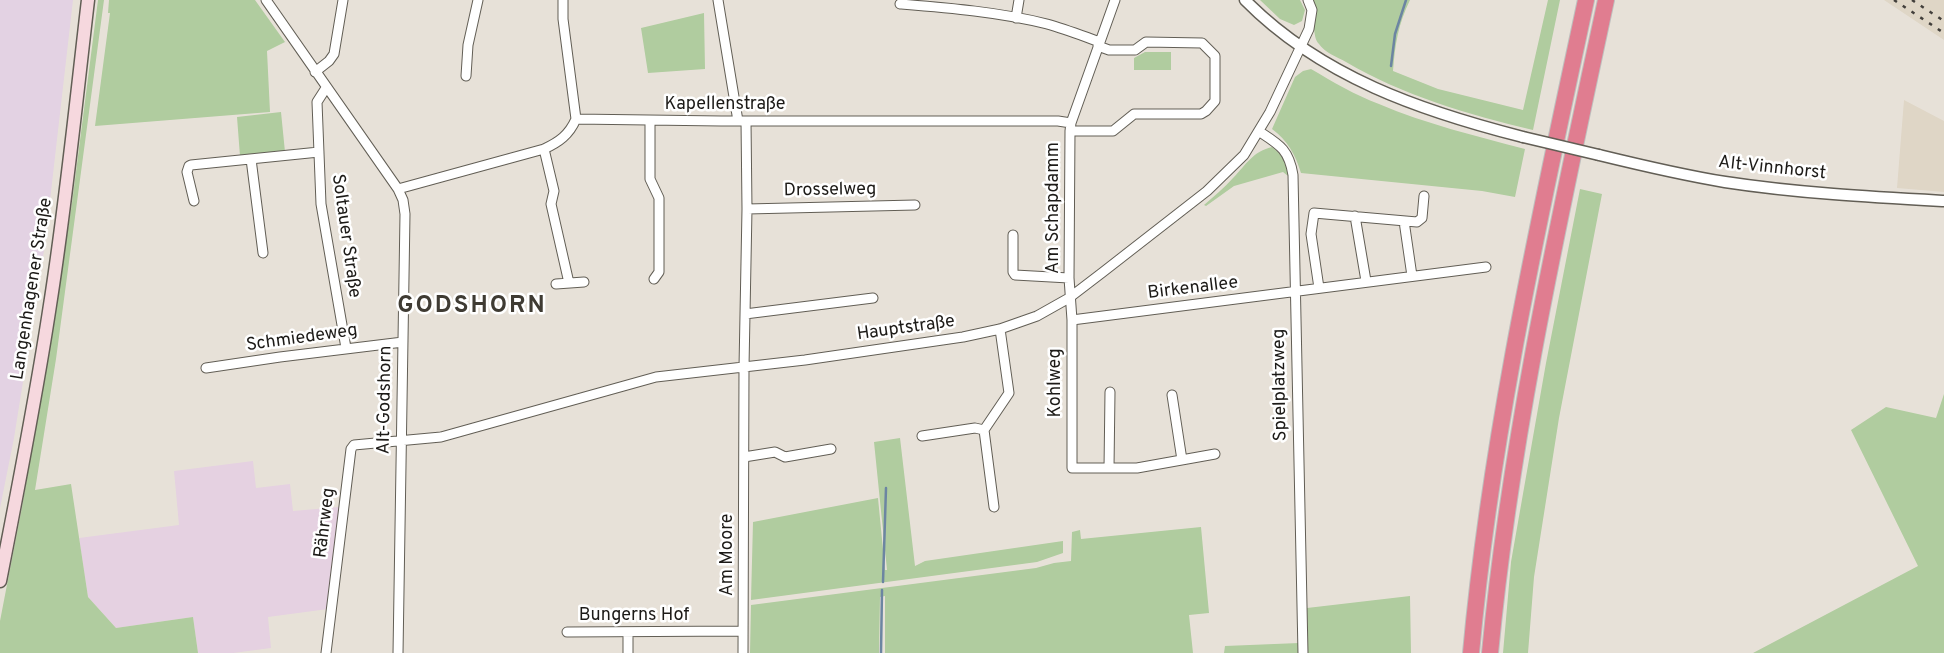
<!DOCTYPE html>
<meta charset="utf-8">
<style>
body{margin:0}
canvas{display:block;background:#e7e1d8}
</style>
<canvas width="1944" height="653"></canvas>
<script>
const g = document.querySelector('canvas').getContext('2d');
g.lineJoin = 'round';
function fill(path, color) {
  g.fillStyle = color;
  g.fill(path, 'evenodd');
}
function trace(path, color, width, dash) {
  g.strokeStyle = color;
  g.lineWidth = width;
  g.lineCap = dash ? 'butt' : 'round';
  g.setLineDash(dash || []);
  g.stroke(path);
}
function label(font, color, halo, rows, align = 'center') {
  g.font = font + ' Overpass,sans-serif';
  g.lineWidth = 5;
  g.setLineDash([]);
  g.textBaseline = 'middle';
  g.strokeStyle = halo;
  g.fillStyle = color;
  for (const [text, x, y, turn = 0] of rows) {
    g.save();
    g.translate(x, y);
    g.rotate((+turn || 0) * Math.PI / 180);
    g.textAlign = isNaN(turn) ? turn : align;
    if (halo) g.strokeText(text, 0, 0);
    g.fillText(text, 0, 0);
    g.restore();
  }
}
fill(new Path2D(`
 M1884 0H1944V40Z
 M1904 100 1944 121V192L1897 188Z`), '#dfd6c6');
fill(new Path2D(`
 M0 0H73L45 244 14 438 0 508Z`), '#e3d2e3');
fill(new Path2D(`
 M253 461 256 488 290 484 293 511 339 507 328 609 268 617 271 648 233 653H198L193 617 116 628 88 597 79 538 179 525 174 471Z`), '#e5d1e1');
fill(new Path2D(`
 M98 0H104L56 359 35 490 71 484 88 597 116 628 193 617 198 653H0V621L22 507 52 333 72 203Z
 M109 0H255L285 42 267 51 270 112 95 126 110 13H108Z
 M1260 0H1300L1305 10 1302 21 1294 25 1280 19Z
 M1313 0H1410C1398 25 1395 44 1393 71L1438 89 1523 110 1548 0H1560L1533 130C1467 114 1404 96 1346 62 1337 57 1324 52 1319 44 1315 40 1315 35 1314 29H1312L1315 19Z
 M704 13 705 69 648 73 641 28Z
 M1145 52H1171V70H1134V58Z
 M1311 69C1333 82 1355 95 1379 104 1426 124 1476 136 1525 149L1515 197 1482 191 1301 173C1295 154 1288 141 1272 129L1295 77 1303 71Z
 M281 112 285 152 240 156 237 117Z
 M1272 147C1283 156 1287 162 1288 176L1283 172 1234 186 1206 206 1204 205C1214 196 1224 188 1233 178 1247 164 1252 152 1272 147Z
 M1580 189 1602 194 1559 418 1534 577 1528 653H1503L1511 562 1546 363Z
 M1944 394V653H1753L1918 566 1851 430 1886 407 1936 418Z
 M900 438 915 566 925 561 1063 541V553L1037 562 751 600 753 522 878 498 885 570H887L874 442Z
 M1201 527 1209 613 1189 615 1193 653H885V596L880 597 879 653H750L751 605 1036 568 1054 563 1071 561 1072 532 1080 530 1081 539Z
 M1410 596 1411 653H1308L1307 608Z
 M1299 643V653H1224L1225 646Z`), '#b0cc9f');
trace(new Path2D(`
 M1391 66 1395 34 1406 0
 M883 582 886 488
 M881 653 882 590`), '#6c85a2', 2.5);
const minor = new Path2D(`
 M266 0 398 189 403 200 405 214 398 653
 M563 0V19L576 119
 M718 0 738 121
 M1115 0 1071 123 1070 131 1069 278 1072 320V468H1137L1215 454
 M900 4C949 8 999 12 1047 24 1065 29 1083 36 1100 42
 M1016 18 1019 0
 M315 72 329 61 334 54 343 0
 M466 76 468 45 478 0
 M326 88 317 102 321 204 346 348
 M576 119 721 121H1058L1071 123
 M650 121V179L659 198V272L654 279
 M1070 131H1113L1134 114H1201L1206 111 1215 101V56L1202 43 1146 42 1135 50H1109L1098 46
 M1260 132C1280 145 1289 150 1293 175L1303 653
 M544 149 554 191 551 204 569 283
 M251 159 263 253
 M398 189 544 149C559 142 569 135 576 119
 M194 201 187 172 189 166 191 165 319 152
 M747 209 915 205
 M1355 216 1366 281
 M1404 221 1412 276
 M1013 235V272L1015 275 1069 278
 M556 284 584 282
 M1319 288 1311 234 1314 213 1417 222 1422 218 1424 196
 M745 314 873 298
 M1072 320 1486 267
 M206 368 280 357 403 342
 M1172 395 1182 460
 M922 436 975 428 984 430
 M744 457 775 452 785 457 831 449
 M1109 468 1110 392
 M994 507 984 430 1009 393 1000 329
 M567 632 743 631
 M326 653 351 449 354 445 441 437 656 377 805 360 963 337 1000 329 1037 316 1069 298 1103 272 1207 191 1244 155 1270 112 1309 29 1312 10 1308 0
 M628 653V632
 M743 653 744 367 747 209 746 121`);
const tertiary = new Path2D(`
 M1245 0C1321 77 1421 111 1523 137
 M1599 155C1640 165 1682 175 1725 182 1797 193 1871 197 1944 201`);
const secondary = new Path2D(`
 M0 581C18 489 36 398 50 305 66 204 76 102 88 0`);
const motorway = new Path2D(`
 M1471 653C1491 433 1540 216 1586 0
 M1490 653C1511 433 1560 216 1606 0`);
trace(minor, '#625e55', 11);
trace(tertiary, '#625e55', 13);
trace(secondary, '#625e55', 15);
trace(motorway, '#bfbfbe', 18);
trace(minor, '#fff', 9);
trace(tertiary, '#fff', 10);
trace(secondary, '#f6d8de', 12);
trace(motorway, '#e07d90', 16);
trace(new Path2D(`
 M1894 0 1944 33
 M1912 0 1944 21`), '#423f3b', 2.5, [3.5, 7]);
const tertiaryBridge = new Path2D(`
 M1523 137 1599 155`);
trace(tertiaryBridge, '#625e55', 13, []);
trace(tertiaryBridge, '#fff', 10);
label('18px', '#1c1a17', '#fff', [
 ["Kapellenstraße",725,105],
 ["Alt-Vinnhorst",1772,169,6],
 ["Drosselweg",830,191,-1],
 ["Am Schapdamm",1054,208,-90],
 ["Soltauer Straße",345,236,82],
 ["Langenhagener Straße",33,289,-81],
 ["Birkenallee",1193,289,-7],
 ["Hauptstraße",906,329,-8],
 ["Schmiedeweg",302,339,-8],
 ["Kohlweg",1056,383,-90],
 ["Spielplatzweg",1281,385,-91],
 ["Alt-Godshorn",386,400,-89],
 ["Rährweg",326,523,-83],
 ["Am Moore",728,555,-90],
 ["Bungerns Hof",634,616]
]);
g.letterSpacing = '2px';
label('bold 24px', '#3f3b33', '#fff', [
 ["GODSHORN",472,307]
]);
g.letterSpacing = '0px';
</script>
